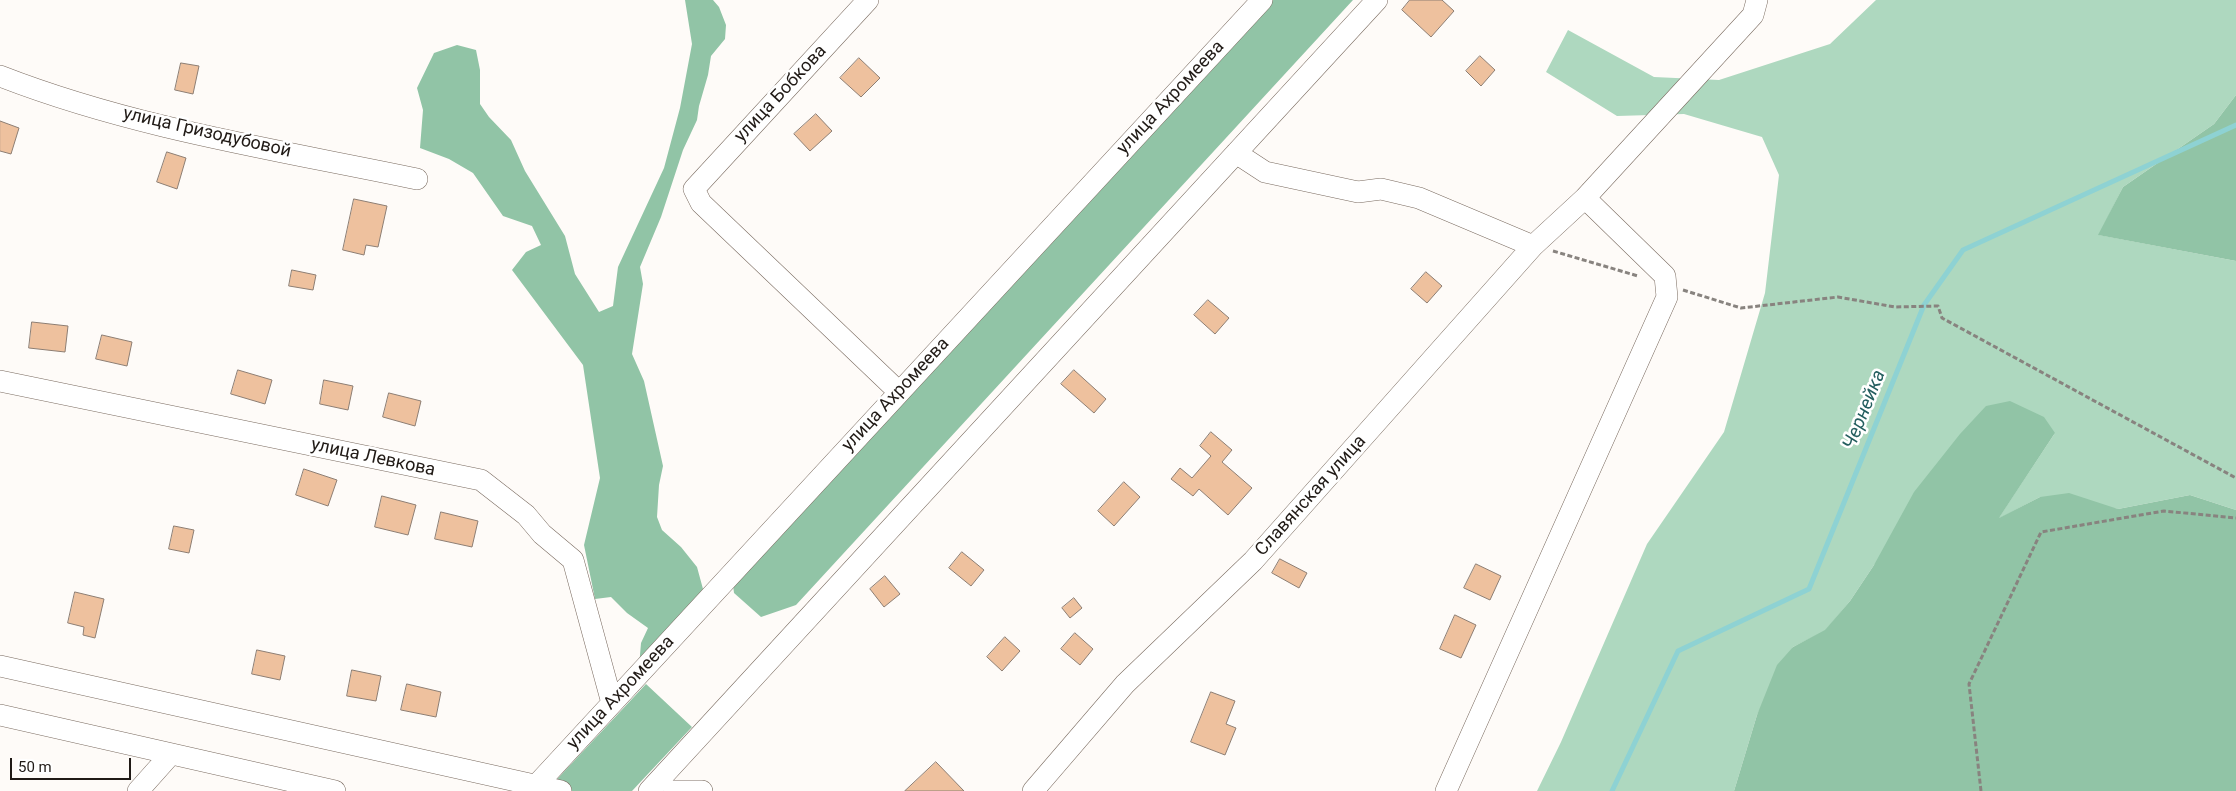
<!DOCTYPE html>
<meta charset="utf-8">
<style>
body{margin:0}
#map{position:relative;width:2236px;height:791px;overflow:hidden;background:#fefbf8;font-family:Roboto,sans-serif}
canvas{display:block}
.scale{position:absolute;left:10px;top:758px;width:121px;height:22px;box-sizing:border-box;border:2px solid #201a16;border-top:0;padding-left:6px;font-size:15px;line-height:18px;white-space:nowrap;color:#201a16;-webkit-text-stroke:4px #fff;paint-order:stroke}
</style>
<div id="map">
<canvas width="2236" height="791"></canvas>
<div class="scale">50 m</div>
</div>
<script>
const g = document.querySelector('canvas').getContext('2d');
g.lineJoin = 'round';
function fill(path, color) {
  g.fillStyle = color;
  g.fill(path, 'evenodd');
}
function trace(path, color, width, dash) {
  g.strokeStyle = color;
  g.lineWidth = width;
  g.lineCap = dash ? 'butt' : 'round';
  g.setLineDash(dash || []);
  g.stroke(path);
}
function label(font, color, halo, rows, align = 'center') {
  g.font = font + ' Roboto,sans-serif';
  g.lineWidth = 5;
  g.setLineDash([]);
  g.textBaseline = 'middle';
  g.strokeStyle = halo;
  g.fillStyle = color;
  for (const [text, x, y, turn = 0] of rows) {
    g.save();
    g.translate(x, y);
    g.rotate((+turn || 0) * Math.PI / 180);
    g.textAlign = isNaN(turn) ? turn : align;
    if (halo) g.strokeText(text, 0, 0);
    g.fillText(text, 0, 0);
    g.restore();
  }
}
fill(new Path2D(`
 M1876 0H2236V95L2214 124 2123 187 2099 235 2236 261V510L2190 495 2118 509 2040 497 1998 519 2055 433 1874 565 1850 601 1825 631 1793 647 1757 715 1734 791H1537L1561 742 1647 544 1724 432 1765 293 1779 175 1762 137 1684 114 1617 116 1546 72 1568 30 1654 77 1719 80 1830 44Z`), '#aed8bf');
fill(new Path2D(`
 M685 0H713L719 7 726 25 725 39 711 56 708 75 699 106 697 120 683 150 661 217 640 267 643 284 632 354 644 381 663 466 659 485 657 517 662 530 681 547 697 567 703 589 702 598 639 667 641 643 648 628 627 613 611 597 595 599 584 545 600 478 583 365 512 270 526 252 541 245 532 226 503 216 473 173 449 159 420 148 423 110 417 88 434 53 457 45 476 50 480 70V104L489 117 511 140 525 171 565 236 575 274 599 312 613 306 618 267 664 168 680 108 692 44Z
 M1263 0H1353L796 605 761 617 734 593 731 569Z
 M2236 95V261L2098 235 2123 187 2214 124Z
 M2010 401 2044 417 2055 433 1999 518 2040 497 2069 493 2118 509 2190 495 2236 510V791H1734L1757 715 1777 665 1793 647 1825 630 1850 601 1874 565 1914 492 1960 434 1986 406Z
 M646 684 692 727 632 791H546Z`), '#91c4a6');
trace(new Path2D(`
 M1612 791 1678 651 1809 589 1924 305 1963 250 2236 125`), '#8ed2d3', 5);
const building = new Path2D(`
 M1410 0H1442L1454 11 1431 37 1402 10Z
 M1480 56 1495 70 1481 86 1466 71Z
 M859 58 880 78 861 97 840 78Z
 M181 63 199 66 193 94 175 90Z
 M816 114 832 131 810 151 794 134Z
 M0 121 19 128 11 154 0 151Z
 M167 152 186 158 177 189 157 182Z
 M354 199 387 206 378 247 366 245 364 255 343 250Z
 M292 270 316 275 313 290 289 286Z
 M1426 272 1442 286 1427 303 1411 289Z
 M1208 300 1229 318 1215 334 1194 315Z
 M32 322 68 326 65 352 29 348Z
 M102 335 132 342 127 366 96 359Z
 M238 370 272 380 265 404 231 394Z
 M1074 370 1106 399 1094 413 1061 384Z
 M324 380 353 386 348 410 320 404Z
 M389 393 421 401 415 426 383 417Z
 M1211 432 1232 450 1222 462 1252 488 1228 515 1199 489 1193 496 1171 479 1180 468 1192 478 1211 456 1200 446Z
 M304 469 337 480 328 506 296 495Z
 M1124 482 1140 497 1114 526 1098 511Z
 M382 496 416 505 408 535 375 527Z
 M441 512 478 521 472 547 435 539Z
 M174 526 194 530 189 553 169 549Z
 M962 552 984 570 971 586 949 568Z
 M1280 559 1307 573 1299 588 1272 573Z
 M1476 564 1501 576 1490 600 1464 588Z
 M885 576 900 594 884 607 870 589Z
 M75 592 104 599 95 638 83 635 84 627 68 623Z
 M1074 598 1082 608 1070 618 1062 608Z
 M1455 615 1476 625 1461 658 1440 649Z
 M1075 633 1093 649 1080 665 1061 649Z
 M1005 637 1020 651 1002 671 987 657Z
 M257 650 285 656 280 680 252 674Z
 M352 670 381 676 376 701 347 696Z
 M407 684 441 692 436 717 401 710Z
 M1211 692 1235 701 1226 724 1236 728 1225 755 1191 742Z
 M936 762 964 791H905Z`);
fill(building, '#eec19e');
trace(building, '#8d7e73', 1);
const minor = new Path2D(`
 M868 0 694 189 701 203 899 392
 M0 76C133 128 278 150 417 179
 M1236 153 1265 172 1358 192 1381 189 1419 198 1533 246
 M0 381 481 480 526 515 542 534 573 560 612 703
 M0 666 561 791
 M0 715 335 791
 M138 791 171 754
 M531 791 1262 0
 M649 791 1377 0
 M674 791H702
 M1033 791 1125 684 1253 561 1533 246 1585 198
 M1446 791 1667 297 1665 276 1585 198 1753 15 1757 0`);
trace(minor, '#7a6b60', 22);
trace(new Path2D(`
 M1553 251 1638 276
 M1683 290 1741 308 1838 297 1895 307 1938 306 1942 318 2236 478
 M1981 791 1969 684 2041 532 2164 511 2236 518`), '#88837f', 3, [5, 2.5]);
trace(minor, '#fff', 21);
label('18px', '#201a16', '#fff', [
 ["улица Бобкова",781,94,-47],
 ["улица Ахромеева",1171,98,-47],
 ["улица Гризодубовой",207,133,13],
 ["улица Ахромеева",896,395,-47],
 ["улица Левкова",373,458,12],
 ["Славянская улица",1311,496,-48],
 ["улица Ахромеева",621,693,-47]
]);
label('italic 19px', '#245e5f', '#fff', [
 ["Чернейка",1865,410,-68]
]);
</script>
